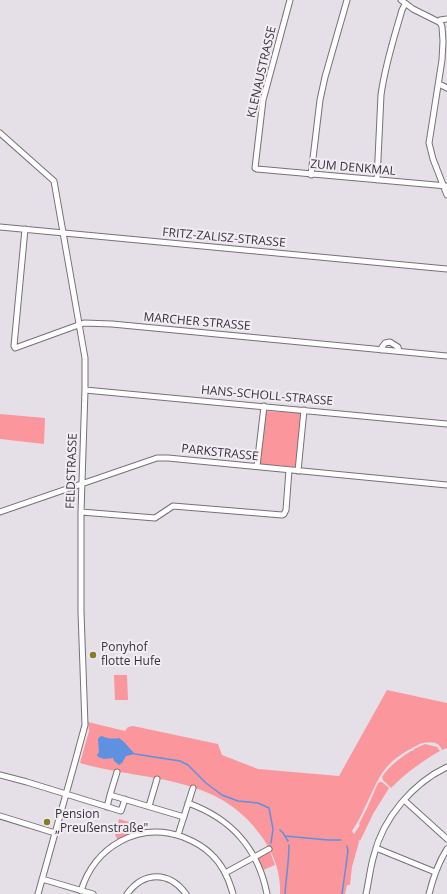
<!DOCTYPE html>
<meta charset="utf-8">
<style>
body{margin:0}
canvas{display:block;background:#e5dfe7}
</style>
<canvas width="447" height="894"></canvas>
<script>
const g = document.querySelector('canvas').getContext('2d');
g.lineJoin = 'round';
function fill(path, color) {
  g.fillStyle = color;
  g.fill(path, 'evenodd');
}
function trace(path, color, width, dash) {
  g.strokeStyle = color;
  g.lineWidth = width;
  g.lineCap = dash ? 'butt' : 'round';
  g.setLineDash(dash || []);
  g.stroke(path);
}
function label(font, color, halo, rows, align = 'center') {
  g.font = font + ' "Open Sans",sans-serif';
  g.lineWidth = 4;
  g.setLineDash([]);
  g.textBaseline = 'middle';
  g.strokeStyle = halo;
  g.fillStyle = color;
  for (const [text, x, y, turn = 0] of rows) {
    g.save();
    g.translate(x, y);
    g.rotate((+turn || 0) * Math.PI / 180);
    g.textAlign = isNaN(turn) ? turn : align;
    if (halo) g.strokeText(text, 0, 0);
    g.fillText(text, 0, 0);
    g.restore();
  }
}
fill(new Path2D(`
 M265 411 302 413 296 467 258 464Z
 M0 414 45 418 44 444 0 439Z
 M114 675H127L128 700H115Z
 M387 690 447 703V748L442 750C441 748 440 746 439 745 434 741 423 742 418 745 406 751 394 758 386 768 376 780 371 796 364 809 361 817 356 824 352 831L354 834 360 825 359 824 368 806 378 783 380 782H382L389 788 373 814 360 841 358 840 359 842 352 867 350 885H347L345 894H280C281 873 274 854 262 837 218 773 145 782 80 763L89 731 88 722 125 731 128 727 133 726 218 744 222 755 258 769 339 776Z
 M425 744 437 747 440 751C422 761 406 773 391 788L383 780 382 777C389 766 400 758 411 751H412L414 750V749Z
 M119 819 142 826 143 833 119 842 115 835Z
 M269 849 275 865 261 871 255 857Z`), '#fb969c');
fill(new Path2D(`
 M102 736C108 739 112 739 119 738L124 742 135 754 126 756 122 763 119 765 114 761 113 758 104 759 98 757 97 755 99 752 98 740 99 737Z`), '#5e91df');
trace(new Path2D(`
 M135 754 180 761 188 765 206 783 222 795 238 801 258 803 269 808 273 829 271 843
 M280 830 283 833 288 841
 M285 836 328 840H341
 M285 894C286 878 289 862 289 845
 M342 894 348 851 347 846`), '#5e91df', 1.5);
const minor = new Path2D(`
 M290 0 263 100 255 168 257 169 447 186
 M401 0 413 9 439 22 441 24 442 27 443 41 442 60 429 143 433 159 447 195
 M439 22 440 20 447 19
 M439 84 447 88
 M0 133 54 181 85 358V390L81 512V612L85 725 75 762 38 894
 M311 175 320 100 325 77 347 0
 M377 180 381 95C385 65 394 38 402 10L405 4
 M0 227 447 269
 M25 229 14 346 15 348 84 323 112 324 447 356
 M381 350 382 347 385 343 390 342 398 347 399 351
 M85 390 447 424
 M257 466 264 406
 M298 471 304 410
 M0 512 157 458H168L447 485
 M81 512 155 518 173 506 282 515 284 514 286 510 289 470
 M0 775 27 782 121 811 125 799
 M110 795 117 772
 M404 800 447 839
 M188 803C232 819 258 848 267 894
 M149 806 157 779
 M107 807 110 795 184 817
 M0 816 55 833
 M178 835 193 788
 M376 848 435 872
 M225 873 269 849
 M42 879 93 894
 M81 891C94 847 138 821 183 837 193 841 203 846 211 854 223 865 229 879 233 894
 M127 894C144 871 169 871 186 894
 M366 894C369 881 370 868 374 855 383 818 413 783 447 767
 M429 894C433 878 438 863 447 849`);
trace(minor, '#767178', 7);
trace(minor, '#fff', 5);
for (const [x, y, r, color] of [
 [93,655,4,"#857e25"],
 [47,822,4,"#857e25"]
]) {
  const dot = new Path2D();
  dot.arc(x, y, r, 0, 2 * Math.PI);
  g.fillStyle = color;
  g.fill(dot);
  trace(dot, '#f2ecf4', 1.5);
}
label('12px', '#353236', '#f2ecf4', [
 ["KLENAUSTRASSE",262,72,-77],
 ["ZUM DENKMAL",353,168,5],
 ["FRITZ-ZALISZ-STRASSE",224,238,5],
 ["MARCHER STRASSE",197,322,5],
 ["HANS-SCHOLL-STRASSE",267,396,5],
 ["PARKSTRASSE",220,453,6],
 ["FELDSTRASSE",72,471,-88]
]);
label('12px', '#353236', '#f2ecf4', [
 ["Ponyhof",101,648],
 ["flotte Hufe",101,662],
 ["Pension",55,815],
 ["„Preußenstraße\"",55,829]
], 'left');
</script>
